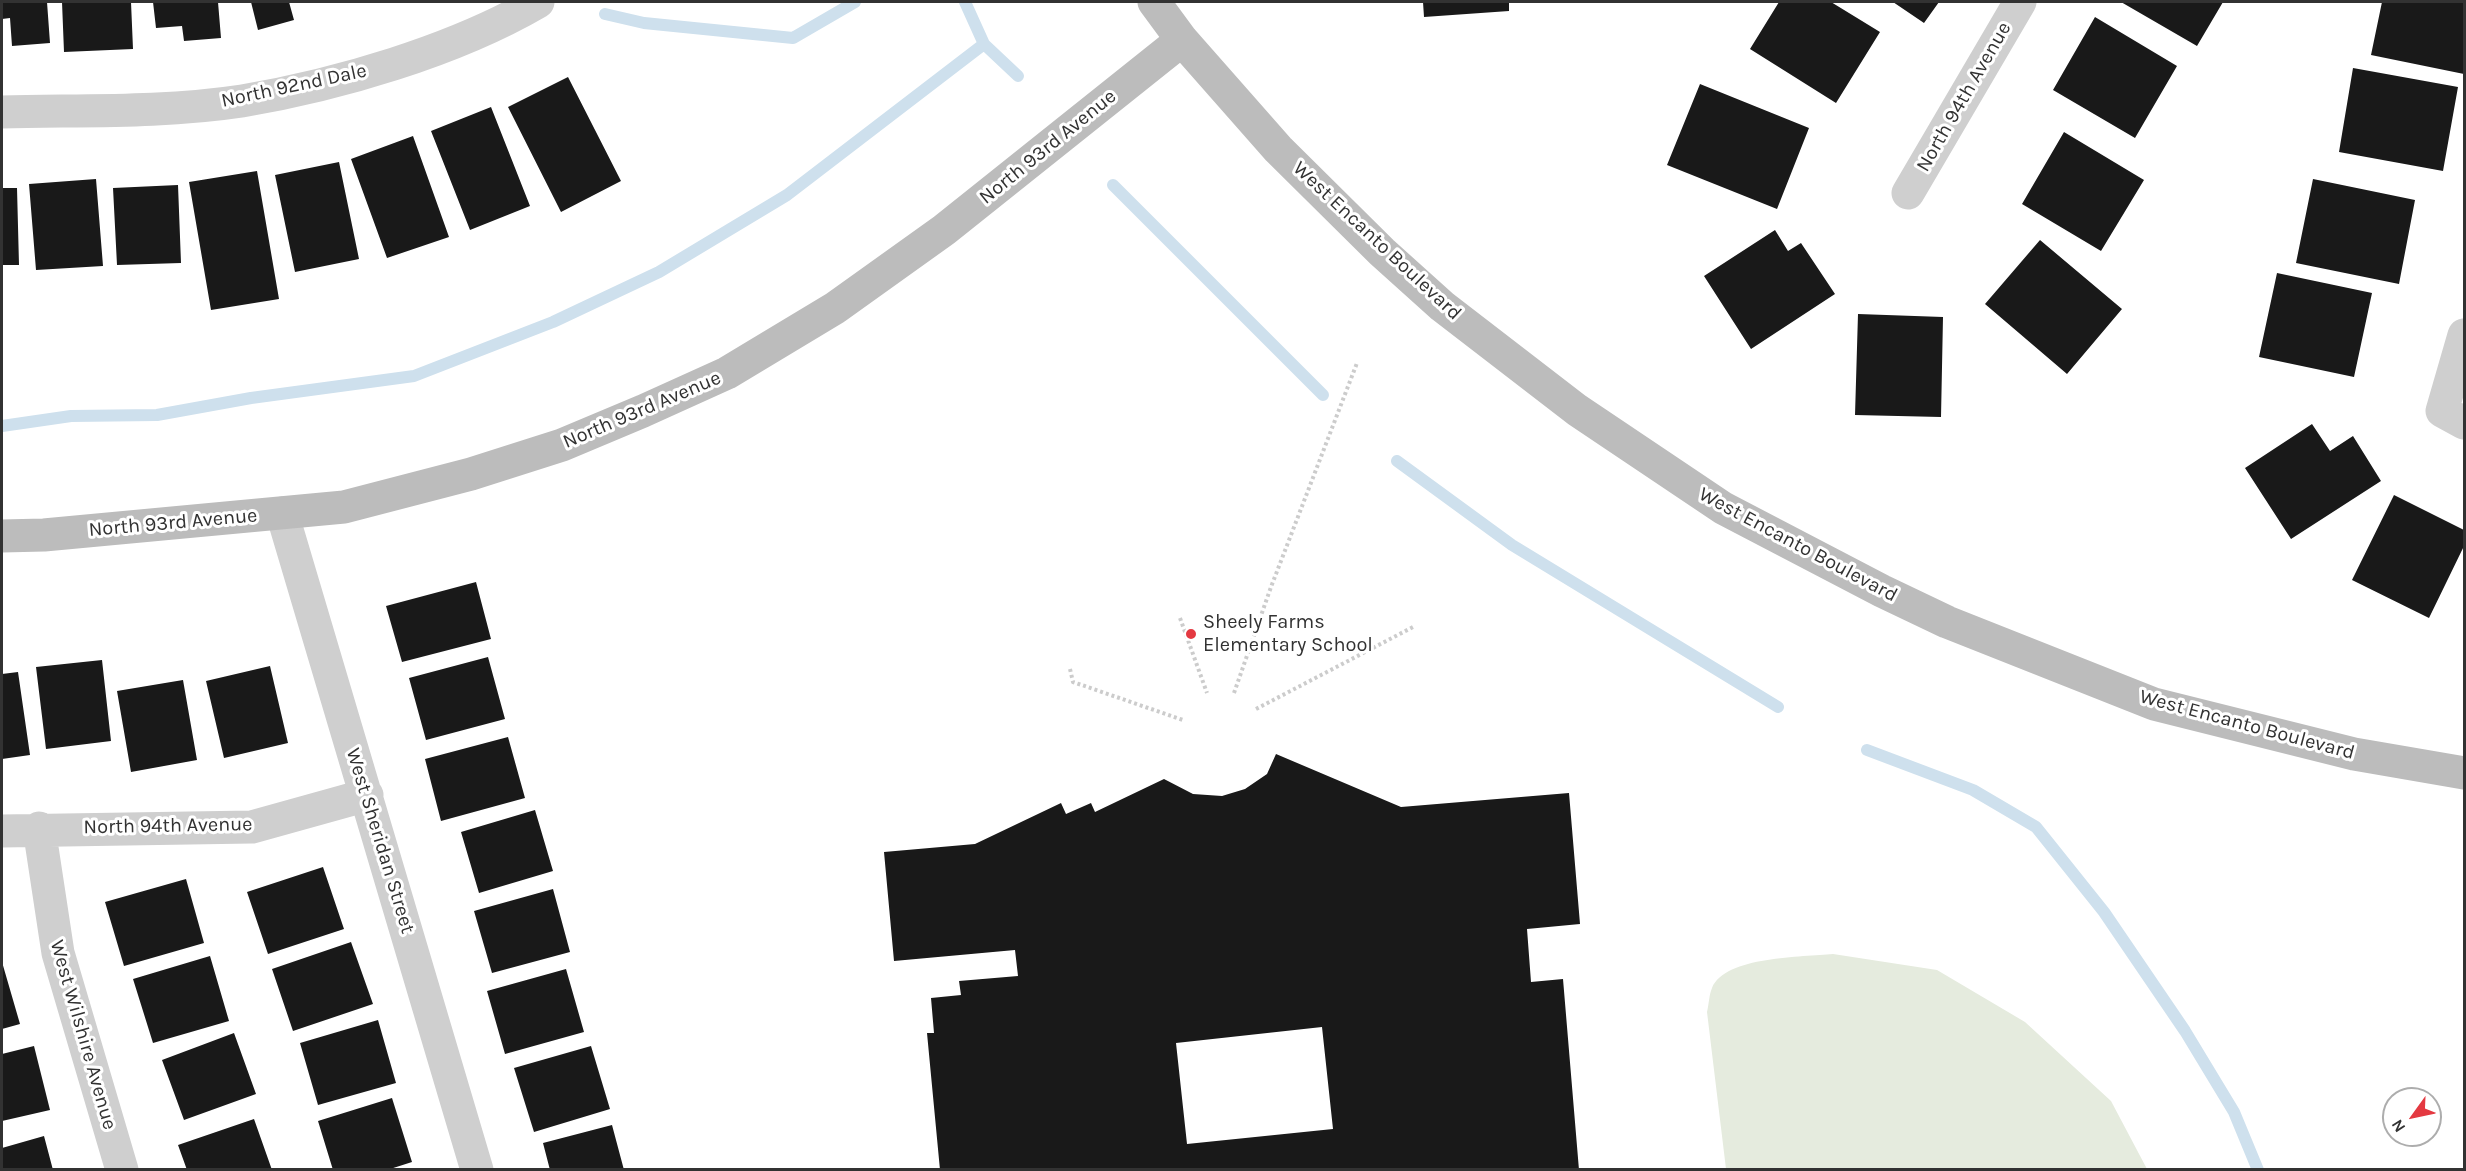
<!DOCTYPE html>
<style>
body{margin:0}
#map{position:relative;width:2466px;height:1171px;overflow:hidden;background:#fff;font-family:Karla,sans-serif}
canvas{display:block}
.frame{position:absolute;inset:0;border:3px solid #323232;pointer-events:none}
.north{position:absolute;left:2382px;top:1087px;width:60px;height:60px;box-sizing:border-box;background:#fff;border:2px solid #adadad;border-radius:50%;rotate:237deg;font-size:16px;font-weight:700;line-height:24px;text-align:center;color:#323232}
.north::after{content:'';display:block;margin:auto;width:21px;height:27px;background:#e43941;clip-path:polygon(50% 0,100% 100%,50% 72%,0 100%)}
</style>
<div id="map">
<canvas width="2466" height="1171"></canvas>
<div class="frame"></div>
<div class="north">N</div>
</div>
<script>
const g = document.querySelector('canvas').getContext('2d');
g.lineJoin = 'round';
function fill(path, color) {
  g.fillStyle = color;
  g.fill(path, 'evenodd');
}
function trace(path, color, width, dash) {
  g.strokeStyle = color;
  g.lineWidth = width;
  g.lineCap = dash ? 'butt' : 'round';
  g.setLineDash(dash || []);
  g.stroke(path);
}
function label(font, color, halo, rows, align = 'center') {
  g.font = font + ' Karla,sans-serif';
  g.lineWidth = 6;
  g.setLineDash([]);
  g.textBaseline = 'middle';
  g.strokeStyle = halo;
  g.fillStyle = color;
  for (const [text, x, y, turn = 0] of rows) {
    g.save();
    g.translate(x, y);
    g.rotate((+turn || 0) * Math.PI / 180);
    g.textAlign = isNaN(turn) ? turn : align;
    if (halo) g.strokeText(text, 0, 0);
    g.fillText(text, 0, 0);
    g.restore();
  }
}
fill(new Path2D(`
 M1833 954 1937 970 2025 1022 2111 1101 2147 1169H1726L1707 1012C1709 1004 1709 995 1712 988 1725 956 1803 957 1833 954Z`), '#e5ebde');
trace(new Path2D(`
 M965 2 984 44 1018 76
 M605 14 644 23 793 38 855 2
 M1113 185 1323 395
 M2 426 71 416 157 415 251 398 414 376 553 322 659 272 787 195 984 44
 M1397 461 1512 545 1778 707
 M1867 750 1973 790 2036 827 2104 912 2185 1031 2234 1112 2258 1170`), '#cee0ed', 12);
fill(new Path2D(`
 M2 2H47L50 43 12 46 10 18 2 19Z
 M62 2H131L133 49 64 52Z
 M153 2H218L221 38 184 41 182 26 156 28Z
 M251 2H289L294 20 258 30Z
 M1423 2H1509V11L1424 17Z
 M1779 2H1831L1880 32 1836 103 1750 49Z
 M1893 2H1939L1924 23Z
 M2121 2H2223L2197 46Z
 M2382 2H2464V74L2371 55Z
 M2095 17 2177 66 2135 138 2053 90Z
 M2353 68 2458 87 2443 171 2339 152Z
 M568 77 621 181 561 212 508 107Z
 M1700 84 1809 128 1777 209 1667 165Z
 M491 107 530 206 470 230 431 131Z
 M2064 132 2144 180 2101 251 2022 204Z
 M413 136 449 237 387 258 351 159Z
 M339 162 359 259 295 272 275 175Z
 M257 171 279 299 211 310 189 182Z
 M96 179 103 266 36 270 29 184Z
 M2313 179 2415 200 2399 284 2296 263Z
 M178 185 181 263 117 265 113 188Z
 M2 188H17L19 265H2Z
 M1775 230 1788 251 1801 243 1835 294 1751 349 1704 276Z
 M2040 240 2122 309 2067 374 1985 304Z
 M2277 273 2372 293 2354 377 2259 357Z
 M1858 314 1943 317 1941 417 1855 415Z
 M2312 424 2330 451 2353 436 2381 481 2291 539 2245 468Z
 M2394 495 2464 530V546L2429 618 2352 580Z
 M476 582 491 639 402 662 386 606Z
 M488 657 505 719 426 740 409 678Z
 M102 660 111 741 46 749 36 667Z
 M270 666 288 743 224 758 206 681Z
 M18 672 30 755 2 759V674Z
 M183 680 197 760 131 772 117 691Z
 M508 737 525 798 441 821 425 759Z
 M1276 754 1401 807 1569 793 1580 924 1527 929 1531 982 1563 979 1579 1170H940L927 1033H934L931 998 961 995 959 981 1018 976 1015 950 894 961 884 852 975 844 1061 803 1066 814 1091 803 1095 812 1164 779 1193 794 1222 796 1245 789 1267 774ZM1322 1027 1333 1129 1187 1144 1176 1043Z
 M535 810 553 871 479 893 461 832Z
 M323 867 344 929 268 954 247 892Z
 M186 879 204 943 124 966 105 902Z
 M553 889 570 952 492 973 474 911Z
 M351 942 373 1004 293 1031 272 969Z
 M210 956 229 1021 153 1043 133 979Z
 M2 962 20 1024 2 1029Z
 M566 969 584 1032 505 1054 487 991Z
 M378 1020 396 1083 318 1105 300 1043Z
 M234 1033 256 1094 184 1120 162 1060Z
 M34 1046 50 1110 2 1121V1054Z
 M591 1046 610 1109 534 1132 514 1068Z
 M392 1098 412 1162 387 1170H333L318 1121Z
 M254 1119 272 1170H187L178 1145Z
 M612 1125 624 1170H550L543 1143Z
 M44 1136 53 1170H2V1148Z`), '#191919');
trace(new Path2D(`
 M1180 618 1207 693
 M1070 669 1073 682 1183 720
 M1234 693 1271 587 1357 363
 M1256 709 1415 626`), '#ccc', 4, [3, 3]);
trace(new Path2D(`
 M2 112C81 110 163 113 242 101 337 85 454 51 538 2
 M1908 193 2020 2
 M2464 335 2442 411 2464 423
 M282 513 477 1170
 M39 828 58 953 122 1170
 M2 831 252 827 367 795`), '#cfcfcf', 33);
trace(new Path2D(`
 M1154 2 1182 40 1278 149 1382 252 1442 306 1577 410 1723 508 1882 591 1947 622 2154 704 2354 754 2464 773
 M2 536 44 535 344 507 471 474 562 445 643 411 727 373 835 308 944 230 1182 40`), '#bcbcbc', 33);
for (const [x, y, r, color] of [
 [1191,634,6,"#e43941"]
]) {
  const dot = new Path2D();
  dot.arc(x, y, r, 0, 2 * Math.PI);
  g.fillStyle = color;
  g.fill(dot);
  trace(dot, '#fff', 2);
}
label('20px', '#323232', '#fff', [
 ["North 92nd Dale",294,86,-12],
 ["North 94th Avenue",1964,97,-60],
 ["North 93rd Avenue",1048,147,-39],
 ["West Encanto Boulevard",1377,241,43],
 ["North 93rd Avenue",642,410,-23],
 ["North 93rd Avenue",173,523,-5],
 ["West Encanto Boulevard",1798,545,28],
 ["West Encanto Boulevard",2247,725,15],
 ["North 94th Avenue",168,826,-1],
 ["West Sheridan Street",380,841,73],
 ["West Wilshire Avenue",83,1035,74]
]);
label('20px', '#323232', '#fff', [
 ["Sheely Farms",1203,622],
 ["Elementary School",1203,645]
], 'left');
</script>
